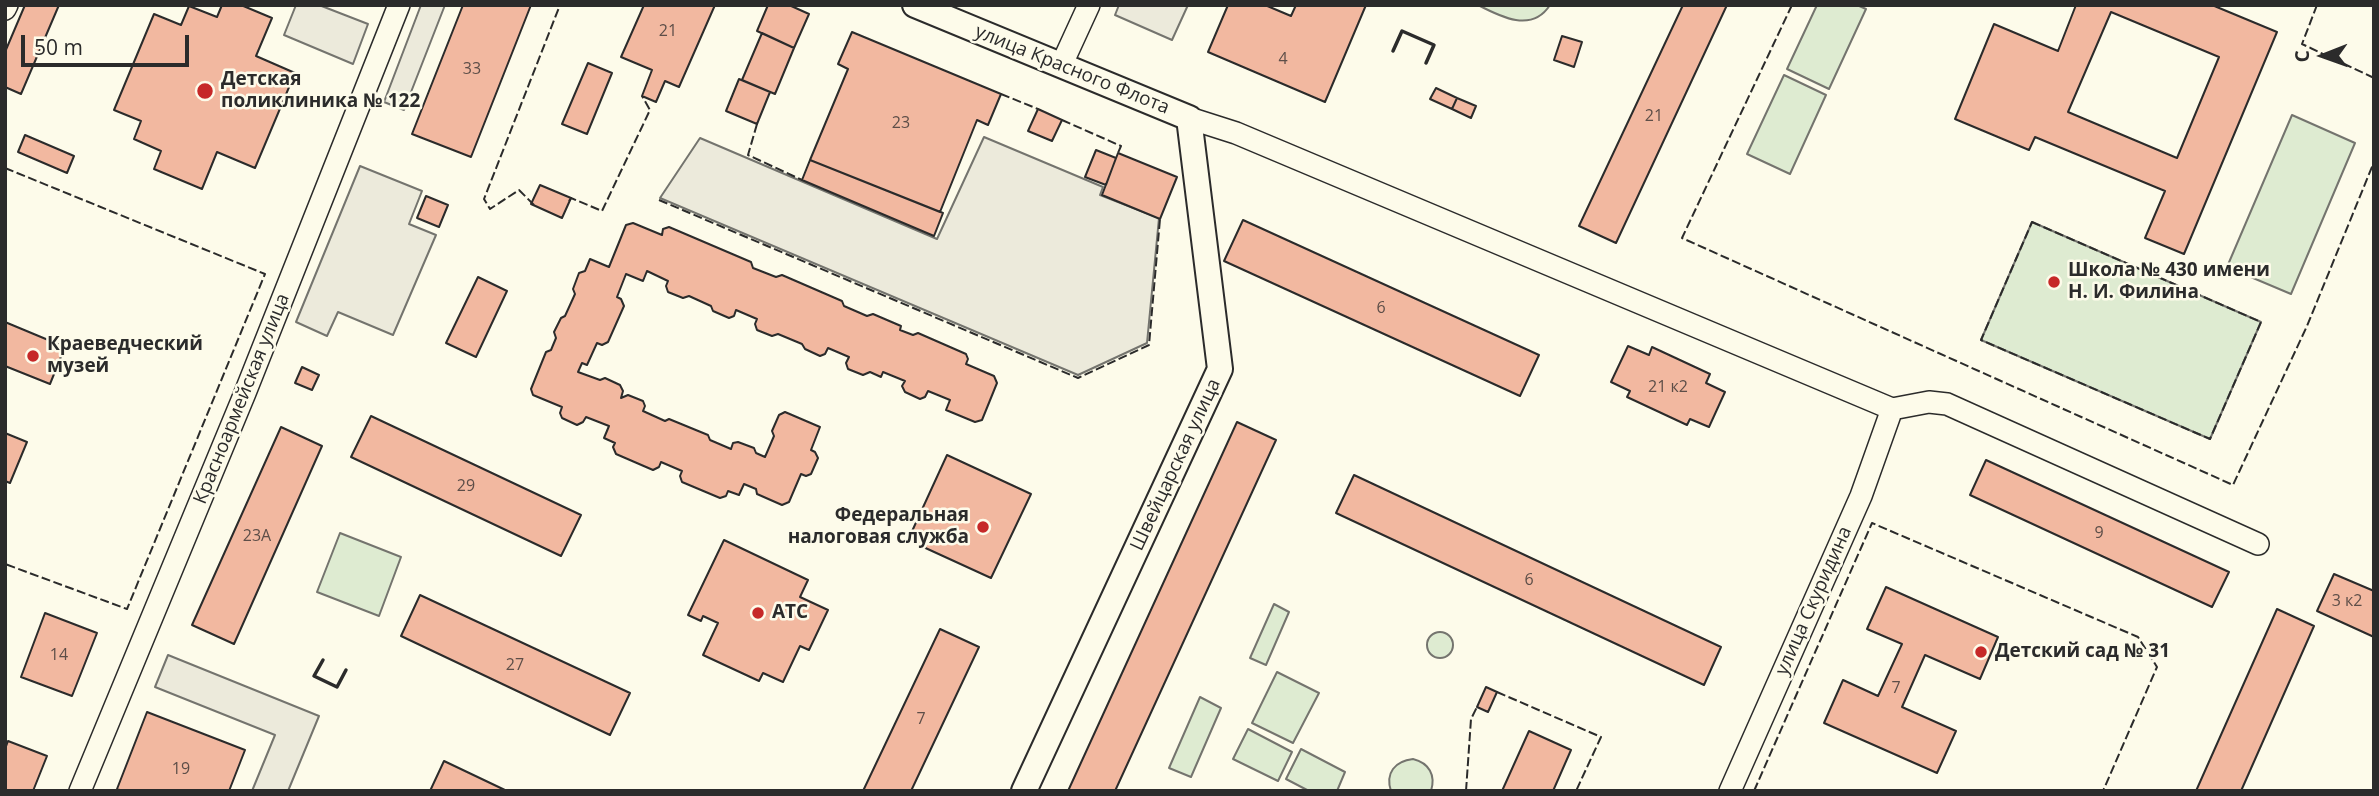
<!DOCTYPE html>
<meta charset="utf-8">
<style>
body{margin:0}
#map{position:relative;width:2379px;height:796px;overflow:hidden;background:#fdfbea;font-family:"Open Sans",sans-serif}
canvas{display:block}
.frame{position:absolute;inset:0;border:7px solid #2b2b2b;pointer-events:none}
.north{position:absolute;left:2288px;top:21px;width:70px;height:70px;-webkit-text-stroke:5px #fdfbea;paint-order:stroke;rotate:269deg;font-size:19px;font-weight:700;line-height:28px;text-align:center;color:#2b2b2b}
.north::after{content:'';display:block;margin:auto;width:24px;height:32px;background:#2b2b2b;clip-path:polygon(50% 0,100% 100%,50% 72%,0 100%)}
.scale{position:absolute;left:21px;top:35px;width:168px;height:32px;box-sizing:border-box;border:4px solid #2b2b2b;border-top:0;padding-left:9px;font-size:21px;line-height:24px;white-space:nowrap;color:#2b2b2b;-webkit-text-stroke:5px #fdfbea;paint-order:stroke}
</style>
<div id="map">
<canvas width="2379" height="796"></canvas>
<div class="frame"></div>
<div class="north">С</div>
<div class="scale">50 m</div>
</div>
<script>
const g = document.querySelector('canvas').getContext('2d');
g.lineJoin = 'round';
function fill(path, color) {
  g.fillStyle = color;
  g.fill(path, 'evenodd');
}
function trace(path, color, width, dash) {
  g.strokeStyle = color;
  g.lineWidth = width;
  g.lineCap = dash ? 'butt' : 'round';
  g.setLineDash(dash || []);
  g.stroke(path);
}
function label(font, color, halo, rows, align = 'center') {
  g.font = font + ' "Open Sans",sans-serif';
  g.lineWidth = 5;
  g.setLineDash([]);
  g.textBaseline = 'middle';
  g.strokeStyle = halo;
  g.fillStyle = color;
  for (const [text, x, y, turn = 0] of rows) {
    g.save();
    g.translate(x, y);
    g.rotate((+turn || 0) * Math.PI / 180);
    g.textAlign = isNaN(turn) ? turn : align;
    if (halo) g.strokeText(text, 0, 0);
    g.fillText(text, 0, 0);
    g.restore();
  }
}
const green = new Path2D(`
 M1478 5H1550C1532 33 1501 17 1478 5Z
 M1817 5H1857L1866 9 1829 89 1787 69Z
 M1784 75 1826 95 1790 174 1747 154Z
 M2292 115 2355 143 2291 294 2227 267Z
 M2032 222 2261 322 2210 439 1981 340Z
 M340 533 401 557 379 616 317 592Z
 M1274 604 1289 612 1266 665 1250 658Z
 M1427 645a13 13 0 1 1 26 0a13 13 0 1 1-26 0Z
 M1277 672 1319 693 1293 743 1252 723Z
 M1200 697 1221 708 1191 777 1169 768Z
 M1248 729 1292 752 1278 781 1233 759Z
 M1301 749 1345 772 1337 791H1309L1286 779Z
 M1413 759C1429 763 1436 775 1431 791H1391C1385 773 1395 761 1413 759Z`);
fill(green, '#deebd1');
trace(green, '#74746e', 2);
const parking = new Path2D(`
 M296 5H319L368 24 353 64 284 35Z
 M421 5H445L404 110 384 102Z
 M1119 5H1188L1172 40 1115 15Z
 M984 137 1103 187 1100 195 1159 218 1147 343 1078 375 660 198 700 138 937 239Z
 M360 166 422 191 409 224 436 235 393 335 338 312 327 336 296 322Z
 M168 655 319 716 288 791H252L275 735 155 687Z`);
fill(parking, '#eceadb');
trace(parking, '#74746e', 2);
const building = new Path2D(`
 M25 5H59L21 94 5 87V52Z
 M222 5H241L272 18 256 56 295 73 255 168 217 152 202 189 154 169 161 151 134 139 141 121 114 110 154 14 181 25 189 6 217 17Z
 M463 5H531L471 157 412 134Z
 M644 5H715L679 87 665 81 656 102 642 96 652 70 621 57Z
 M768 5H789L809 14 794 48 757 31Z
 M1228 5H1265L1291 16 1296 5H1366L1325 102 1208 52Z
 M1683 5H1727L1616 243 1579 226Z
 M2076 5H2212L2277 32 2184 254 2145 238 2165 191 2035 137 2029 150 1955 119 1994 24 2058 51ZM2111 12 2219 57 2177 158 2068 112Z
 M852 32 1001 94 988 125 977 120 940 212 810 160 848 69 838 64Z
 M762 33 794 48 775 94 742 80Z
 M1562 36 1582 42 1574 67 1554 60Z
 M588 63 612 73 587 134 562 124Z
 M739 79 770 92 757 124 726 111Z
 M1436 88 1457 98 1452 109 1430 99Z
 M1457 98 1476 106 1471 118 1452 109Z
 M1038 109 1062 120 1052 141 1028 131Z
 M25 135 74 156 67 173 18 152Z
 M1096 150 1116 158 1106 185 1085 177Z
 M1118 153 1177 177 1160 219 1102 195Z
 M810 160 943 213 934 236 802 180Z
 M540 185 571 198 562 218 531 204Z
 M426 196 448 205 439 227 417 218Z
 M1243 220 1539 355 1520 396 1224 261Z
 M633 223 662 235 663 229 669 227 751 262 753 268 776 277 782 275 842 301 844 306 867 316 873 314 901 326 900 330 913 335 918 333 966 354 968 359 966 364 994 376 997 383 982 420 975 422 946 410 950 400 928 391 925 397 920 399 905 392 902 386 905 381 883 372 881 377 870 372 863 375 848 369 846 363 849 357 828 348 825 354 820 356 805 349 802 344 778 334 772 336 757 330 755 324 757 319 736 310 734 316 729 318 713 311 711 306 689 296 683 298 668 292 666 286 668 281 647 271 643 281 626 274 617 297 621 299 624 306 608 342 602 345 597 343 587 365 582 363 578 372 600 380 605 378 620 385 623 391 621 398 628 395 643 401 645 406 643 411 665 421 669 419 708 435 710 440 731 449 733 443 738 442 754 448 756 453 765 457 774 436 772 431 779 415 785 412 820 427 811 450 815 452 818 458 811 474 806 476 801 474 789 502 782 505 757 494 756 489 744 484 739 495 728 491 726 496 720 498 682 482 680 476 682 471 661 462 659 467 653 470 616 454 613 447 615 443 604 438 609 426 586 417 583 422 577 425 562 418 560 413 562 407 533 395 531 389 546 352 551 350 556 338 554 332 561 318 565 316 575 294 573 289 579 273 585 271 590 259 609 267 626 225Z
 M478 277 507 291 476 357 446 343Z
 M5 322 65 347 50 384 5 366Z
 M1628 346 1649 355 1652 347 1710 374 1706 383 1725 392 1709 427 1690 419 1687 425 1627 397 1630 391 1611 382Z
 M302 367 319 375 312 390 295 383Z
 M371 416 581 515 561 556 351 457Z
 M1237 422 1276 440 1115 791H1068Z
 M281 427 322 446 234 644 192 625Z
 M5 433 27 442 10 483 5 481Z
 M947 455 1031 494 991 578 908 540Z
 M1986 460 2229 572 2212 607 1970 495Z
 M1354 475 1721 647 1704 685 1336 513Z
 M724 540 808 580 800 597 828 610 809 650 800 646 783 682 763 673 759 681 703 655 718 623 703 616 701 621 688 615Z
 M2334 574 2374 591V637L2317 611Z
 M1886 587 1998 637 1980 679 1925 655 1902 707 1956 731 1937 773 1824 723 1843 680 1878 696 1902 644 1867 629Z
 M420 595 630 693 610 735 401 636Z
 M2277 609 2314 626 2241 791H2196Z
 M45 613 97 633 72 696 21 677Z
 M940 629 979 647 911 791H863Z
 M1486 687 1497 692 1488 712 1477 707Z
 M147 712 245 750 229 791H122L117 789Z
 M1529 731 1571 750 1553 791H1502Z
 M8 741 47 756 33 791H5V749Z
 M444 761 507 791H430Z`);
fill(building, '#f2b8a0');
trace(building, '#2b2b2b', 2);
const minor = new Path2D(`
 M5 9 7 5
 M1061 66 1089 5
 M1189 118 1236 133 1892 409 1929 402 1947 404 2258 544
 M80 791 245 393 399 5
 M1730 791 1861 496 1892 409`);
const tertiary = new Path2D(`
 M915 5 1189 118 1220 369 1024 791`);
trace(minor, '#2b2b2b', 24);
trace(tertiary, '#2b2b2b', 28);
trace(minor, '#fdfbea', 21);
trace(tertiary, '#fdfbea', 24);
trace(new Path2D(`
 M1792 5 1682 238 2233 485 2307 326 2374 162
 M2317 5 2302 44 2374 78
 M1001 94 1038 109
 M1062 120 1121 146 1118 153
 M757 124 748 155 802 180
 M5 168 265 274 127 609 5 564
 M659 200 1078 378 1149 345 1160 219
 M569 201 571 198 602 211 650 110 642 96
 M534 205 519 190 490 209 484 199 560 5
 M2032 222 2261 322 2210 439 1981 340Z
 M1497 692 1601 737 1576 791
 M1466 791 1471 719 1477 707
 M1754 791 1872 523 2138 637 2157 667 2103 791`), '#2b2b2b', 2, [9, 3.5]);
trace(new Path2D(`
 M1393 51 1402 31 1434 45 1426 63
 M323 660 314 676 337 687 346 670`), '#2b2b2b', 3.5);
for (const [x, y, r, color] of [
 [205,91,9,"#c62828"],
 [2054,282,7,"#c62828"],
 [33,356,7,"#c62828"],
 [983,527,7,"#c62828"],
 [758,613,7,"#c62828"],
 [1981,652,7,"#c62828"]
]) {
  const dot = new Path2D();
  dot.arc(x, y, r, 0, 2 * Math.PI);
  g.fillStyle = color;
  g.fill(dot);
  trace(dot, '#fdfbea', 2.5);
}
label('16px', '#5d4e48', null, [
 ["21",668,31],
 ["4",1283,59],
 ["33",472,69],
 ["21",1654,116],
 ["23",901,123],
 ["6",1381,308],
 ["21 к2",1668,387],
 ["29",466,486],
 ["9",2099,533],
 ["23А",257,536],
 ["6",1529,580],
 ["3 к2",2347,601],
 ["14",59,655],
 ["27",515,665],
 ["7",1896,688],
 ["7",921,719],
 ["19",181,769]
]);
label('19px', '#2b2b2b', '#fdfbea', [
 ["улица Красного Флота",1072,70,22],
 ["Красноармейская улица",242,399,-68],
 ["Швейцарская улица",1176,465,-65],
 ["улица Скуридина",1814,601,-66]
]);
label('bold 19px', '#2b2b2b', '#fdfbea', [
 ["Детская",221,80],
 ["поликлиника № 122",221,102],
 ["Школа № 430 имени",2068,271],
 ["Н. И. Филина",2068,293],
 ["Краеведческий",47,345],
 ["музей",47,367],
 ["Федеральная",969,516,"right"],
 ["налоговая служба",969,538,"right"],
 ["АТС",772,613],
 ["Детский сад № 31",1995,652]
], 'left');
</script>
